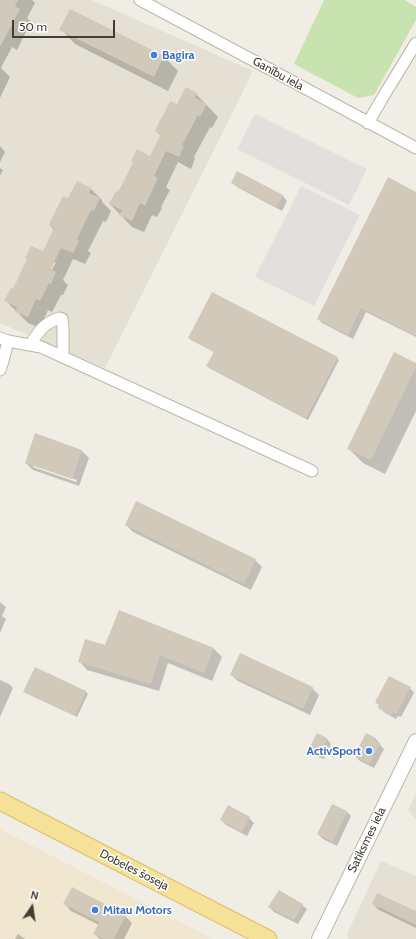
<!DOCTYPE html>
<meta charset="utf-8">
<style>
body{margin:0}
#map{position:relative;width:416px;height:939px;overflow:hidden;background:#f0eee4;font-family:Cabin,sans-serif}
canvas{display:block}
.north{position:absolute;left:12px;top:887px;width:40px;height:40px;-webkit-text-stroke:3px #fff;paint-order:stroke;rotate:13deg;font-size:11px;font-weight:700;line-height:16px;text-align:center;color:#423e35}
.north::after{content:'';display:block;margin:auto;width:14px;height:18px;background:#423e35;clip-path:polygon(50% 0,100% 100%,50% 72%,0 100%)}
.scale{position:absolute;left:12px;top:20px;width:103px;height:18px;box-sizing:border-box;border:2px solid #423e35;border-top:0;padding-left:5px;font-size:12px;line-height:14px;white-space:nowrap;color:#423e35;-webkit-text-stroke:3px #fff;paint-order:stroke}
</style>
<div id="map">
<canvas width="416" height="939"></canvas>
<div class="north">N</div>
<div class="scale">50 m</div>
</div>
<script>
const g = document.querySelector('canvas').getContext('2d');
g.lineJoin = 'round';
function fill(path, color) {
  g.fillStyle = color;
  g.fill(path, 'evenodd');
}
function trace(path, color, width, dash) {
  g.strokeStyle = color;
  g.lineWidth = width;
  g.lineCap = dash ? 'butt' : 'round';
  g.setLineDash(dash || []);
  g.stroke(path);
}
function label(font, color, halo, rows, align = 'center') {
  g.font = font + ' Cabin,sans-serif';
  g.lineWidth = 3;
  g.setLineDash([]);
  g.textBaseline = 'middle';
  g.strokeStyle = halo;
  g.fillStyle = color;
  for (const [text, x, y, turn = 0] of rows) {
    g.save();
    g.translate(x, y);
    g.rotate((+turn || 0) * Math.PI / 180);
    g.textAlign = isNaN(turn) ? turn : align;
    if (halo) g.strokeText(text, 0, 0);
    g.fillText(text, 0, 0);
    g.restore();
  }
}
fill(new Path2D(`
 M0 0H92L253 71 105 368 0 323Z
 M416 793V820L408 810Z
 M381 861 416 876V939H348L347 934Z`), '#e4e0d3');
fill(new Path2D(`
 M0 829 213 939H0Z`), '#f1e6d0');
fill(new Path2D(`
 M324 0H405L416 7V20L374 95 358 98 294 64Z`), '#c8e2b0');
fill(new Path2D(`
 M255 114 367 169 349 205 237 149Z
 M301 186 360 215 314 306 255 277Z`), '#e1e0dc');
fill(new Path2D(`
 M0 0H32L35 3 27 18 31 22 17 50 12 47 1 68 10 77 0 98Z
 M70 10 164 57 178 71 168 91 75 44 61 29Z
 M196 94 218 117 212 128 210 127 194 157 195 159 191 169 178 162 166 187 170 190 161 207 162 208 157 217 152 215 144 232 132 227 110 204 150 157 161 136 156 131 177 106Z
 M0 146 5 152 0 162Z
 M0 168 3 170 0 176Z
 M237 172 283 196 287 201 282 211 237 187 232 182Z
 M90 188 102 200V202L111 211 106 222 103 221 88 251 91 253 85 264 73 259 63 280 68 285 63 295H61L52 312 48 310 40 328 28 323 6 301 13 290 28 260 26 258 43 253 54 230 50 225 69 200ZM53 262H56L50 274H48Z
 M416 193V337L366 312 353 339 322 323 318 319Z
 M189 338 337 358 339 360 308 420 209 368 207 366 214 352 191 340Z
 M416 364V411L385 474 363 463 349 449Z
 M36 435 82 451 89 458 79 486 33 470 26 463ZM33 465 77 480 76 482 33 467Z
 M126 525 255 560 262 567 251 590 133 532Z
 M0 602 6 607 2 616 6 619 0 633Z
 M120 611 214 649 222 657 212 681 168 663 159 691 87 670 79 661 105 647Z
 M35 668 86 692 88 694 77 717 26 693Z
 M231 675 312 688 319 695 310 715 238 681Z
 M0 680 9 684 13 688 0 717Z
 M410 688 414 693 401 717 398 716 396 719 384 712 379 707Z
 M317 734 327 739 331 744 324 759 314 755 309 750Z
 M367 734 376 739 380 744V745L384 749 374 768 360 761 355 756Z
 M332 805 347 812 351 816 337 846 323 839 318 834Z
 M249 818 254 823 247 836 226 825 222 820Z
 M65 904 125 916 132 923 124 939H100L94 934 99 925 71 911Z
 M373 904 416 912V928L379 910Z
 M302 905 307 909 298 924 274 912 269 907Z
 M18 934 25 939H15Z`), '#0003');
fill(new Path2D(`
 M0 0H18L15 6 20 9 0 47Z
 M70 9 164 56 154 77 59 30Z
 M186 87 197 93 195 98 207 104 200 117 198 115 182 145 184 146 179 157 166 151 154 176 158 178 150 195 145 206 140 203 132 221 119 215 122 210 109 204 116 191 118 192 124 181 133 162 131 161 137 149 150 156 161 134 155 131 161 118H162L170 101 177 104Z
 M237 171 283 195 277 207 231 183Z
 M388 177 416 192V336L361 308 348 335 317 319Z
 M77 181 91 188 89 193 100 198 94 211 91 210 77 239 79 241 73 253 61 248 51 269 56 272 51 284 49 283 40 301 36 299 28 317 15 312 17 307 4 301 11 288 13 289 27 259H25L31 246 43 251 54 228 49 225 54 214 63 196 68 198Z
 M212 292 338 357 306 418 206 366 214 352 188 338Z
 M394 352 416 363V367L371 460 347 449Z
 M35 433 82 450 72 479 25 463Z
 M136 501 256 559 244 584 125 525Z
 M119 610 214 648 204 673 160 655 151 684 78 662 85 639 105 645Z
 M240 653 313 687 303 709 230 675Z
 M35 667 86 691 75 716 23 692Z
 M389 676 411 687 396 714 393 712 391 715 378 708 379 705 375 702Z
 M317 733 327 738 319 756 308 750Z
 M366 733 376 738 375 741 380 744 369 764 354 756Z
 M332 804 347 811 333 842 317 834Z
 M228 805 250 817 242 832 220 820Z
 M72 887 126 915 114 939H103L93 934 99 922 63 904Z
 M279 890 303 904 294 920 268 907Z
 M377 893 416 911V925L372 904Z`), '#d1cabb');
const minor = new Path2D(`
 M140 0 273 71 416 148
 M368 123 383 97 416 43
 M0 338 8 341 41 347 312 471
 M30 345C39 331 43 324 59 318L62 319 63 328V357
 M0 370 3 361 8 341`);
const tertiary = new Path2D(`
 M319 939 416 741`);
const primary = new Path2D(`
 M0 801 268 939`);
trace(minor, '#bbb6a8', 13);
trace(tertiary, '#bbb6a8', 16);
trace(primary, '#d9bf6a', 19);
trace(minor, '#fff', 11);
trace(tertiary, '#fff', 14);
trace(primary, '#f5e298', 17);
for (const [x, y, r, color] of [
 [154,55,4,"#3f7fe0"],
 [369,751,4,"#3f7fe0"],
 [95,910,4,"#3f7fe0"]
]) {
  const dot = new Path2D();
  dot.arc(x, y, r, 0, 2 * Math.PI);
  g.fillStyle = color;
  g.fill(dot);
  trace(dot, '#fff', 1.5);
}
label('bold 12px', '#366cbe', '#fff', [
 ["Bagira",162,55],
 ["ActivSport",361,751,"right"],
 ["Mitau Motors",103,910]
], 'left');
label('12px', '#423e35', '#fff', [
 ["Ganību iela",278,74,29],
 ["Satiksmes iela",367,840,-64],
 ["Dobeles šoseja",134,870,27]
]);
</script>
